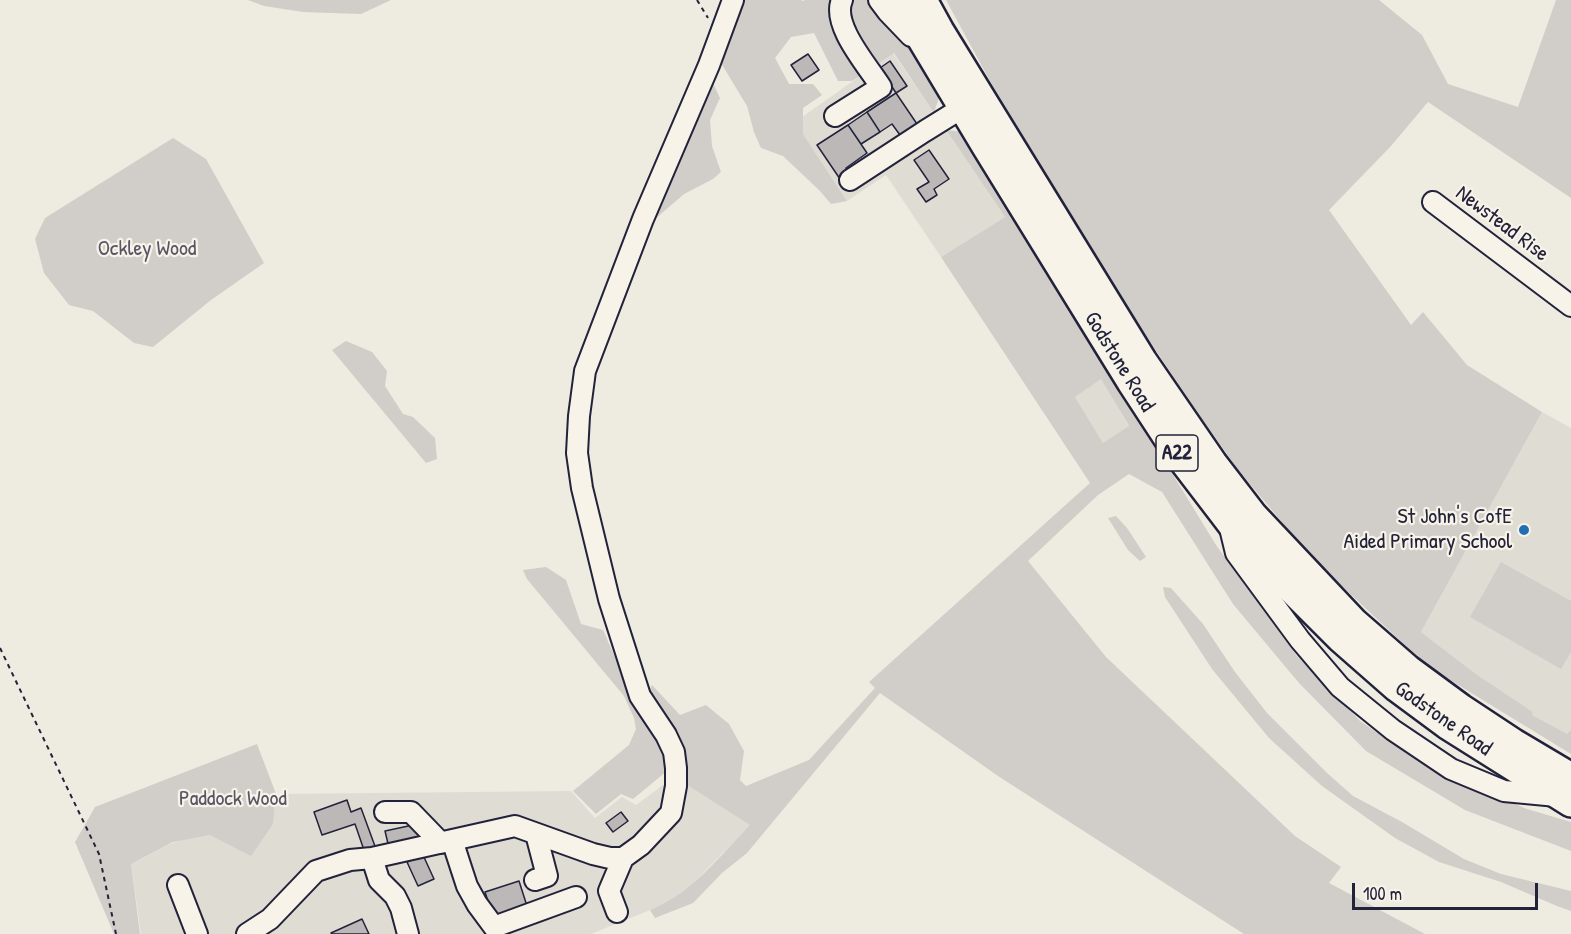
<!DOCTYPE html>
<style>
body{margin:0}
#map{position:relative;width:1571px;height:934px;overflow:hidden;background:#eeebe1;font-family:"Patrick Hand",sans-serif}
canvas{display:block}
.scale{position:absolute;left:1352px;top:883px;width:186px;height:27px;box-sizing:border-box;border:3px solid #22223b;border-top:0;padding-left:8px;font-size:18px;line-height:21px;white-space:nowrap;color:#22223b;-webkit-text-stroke:4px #f7f3e8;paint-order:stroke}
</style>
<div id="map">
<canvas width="1571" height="934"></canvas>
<div class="scale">100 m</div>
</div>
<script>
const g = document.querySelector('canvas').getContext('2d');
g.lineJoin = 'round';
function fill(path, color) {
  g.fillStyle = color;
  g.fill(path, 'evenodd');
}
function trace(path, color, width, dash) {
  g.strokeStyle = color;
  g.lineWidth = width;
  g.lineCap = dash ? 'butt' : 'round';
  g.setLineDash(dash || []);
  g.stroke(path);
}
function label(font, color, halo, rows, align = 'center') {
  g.font = font + ' "Patrick Hand",sans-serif';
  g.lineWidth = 4.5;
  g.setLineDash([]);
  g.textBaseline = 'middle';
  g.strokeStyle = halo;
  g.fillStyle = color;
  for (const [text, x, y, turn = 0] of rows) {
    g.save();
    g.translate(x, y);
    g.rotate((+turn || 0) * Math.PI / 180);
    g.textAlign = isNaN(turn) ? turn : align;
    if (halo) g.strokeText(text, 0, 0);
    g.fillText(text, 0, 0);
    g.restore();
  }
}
fill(new Path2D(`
 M893 53 1005 217 941 257 886 175 847 201 795 122Z
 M1101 378 1129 427 1103 443 1075 397Z
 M1542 412 1571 428V737L1532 715 1533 712 1476 674 1421 632Z
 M674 777 751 825 690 886 665 904 591 934H141L131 864 166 846 180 840 273 824 276 794 571 791 595 818 622 797 636 805Z`), '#dfdcd4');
fill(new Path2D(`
 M248 0H391L361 14 303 12 264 6Z
 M738 0H801L803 1 805 0H833L866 72 852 81H838L814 33 791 37 775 58 789 84H813L822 95 803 108V134L847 201 831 204 819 190 783 156 761 148 754 132 747 106 718 58Z
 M853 0H871L911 47 941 91 934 113 894 53 873 67 847 27V9Z
 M946 0H1379L1422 35 1448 84 1518 107 1556 0H1571V198L1428 102 1391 146 1329 210 1411 325 1423 312 1467 365 1542 412 1421 632 1476 674 1533 712 1532 715 1567 734 1571 730V754L1442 675 1409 649 1313 559 1239 471 1194 408 1124 302 990 81Z
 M711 79 720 98 710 120 712 146 721 172 713 179 684 194 647 226Z
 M946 130 963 132 1216 545 1296 655 1360 721 1426 766 1527 809 1571 822V851L1465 810 1366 751 1299 683 1233 604 1162 492 1129 474 1098 495 1028 561 1106 657 1295 836 1341 867 1329 883 1425 934H1244L998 776 880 693 747 853 722 873 693 903 655 918 650 910C691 894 720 856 750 825L687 785 647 695 652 685 680 715 706 705 729 724 744 751 740 780 746 786 809 760 875 688 869 682 1090 483 941 257 1005 217ZM1101 379 1129 426 1103 443 1075 397Z
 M173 138 206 159 264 263 211 300 153 347 134 343 93 311 69 305 44 273 35 239 45 218Z
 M346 341 372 352 387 371 385 386 403 414 413 417 435 438 437 459 426 463 332 350Z
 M1116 516 1127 528 1146 557 1140 561 1128 550 1108 518Z
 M1501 562 1571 601V652L1561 669 1470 617Z
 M546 567 566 580 581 624 603 630 624 678 661 744 667 771 633 799 621 794 596 814 573 791 629 745 636 729 634 718 624 696 527 579 523 570Z
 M1163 587 1171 588 1203 624 1235 672 1267 713 1327 773 1353 796 1402 822 1464 859 1501 874 1571 891V911L1557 906 1501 882 1439 862 1395 838 1322 786 1269 738 1212 669 1165 597Z
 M257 744 276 794 273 824 251 856 210 835 173 842 131 864 140 934H114L75 842 95 807Z`), '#d1cdc9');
const building = new Path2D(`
 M808 54 819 70 802 81 791 65Z
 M890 61 907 86 896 93 880 68Z
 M896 93 917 124 900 135 892 124 880 132 867 112Z
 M867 112 880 132 861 144 848 125Z
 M848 125 867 153 846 168 849 173 840 179 817 145Z
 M929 150 949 179 934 189 937 195 926 202 917 189 929 182 914 160Z
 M347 800 351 812 361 808 376 849 365 853 355 824 322 835 314 812Z
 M621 812 628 821 613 832 606 823Z
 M413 825 429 844 390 852 385 831Z
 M423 855 434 879 418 886 407 862Z
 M519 881 527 906 493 917 485 892Z
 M362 919 369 934H332L331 933Z`);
fill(building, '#bbb8b7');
trace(building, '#22223b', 1.5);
const minor = new Path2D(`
 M879 0 888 12 911 36
 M835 116 881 87C868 66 831 25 842 0
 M850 180 925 131 962 108
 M1433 202 1571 306
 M1229 524 1236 553 1300 640 1340 687 1393 730 1451 769 1504 791 1557 796
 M385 812H411L441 843
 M452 840 467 886 477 904 494 927 576 897
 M372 858 379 880 395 896 401 908 408 934
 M535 880 547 876 536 834
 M178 885 197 934
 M617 912 609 891 623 858
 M247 934 270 919 316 871 350 860 372 858 515 826 593 854 610 858H623L641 845 671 813 676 786V768L674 752 666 735 640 696 609 599 582 488 577 453 579 416 585 371 643 219 709 65 733 0`);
const highway = new Path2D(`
 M898 0 985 145 1131 382 1180 457 1235 529 1285 583 1340 638 1397 688 1447 725 1571 803
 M923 0 940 31 1143 361 1213 463 1253 515 1354 622 1408 669 1461 708 1514 743 1571 777`);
trace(minor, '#22223b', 24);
trace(highway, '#22223b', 32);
trace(new Path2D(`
 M697 0 708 18
 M0 648 99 854 116 934`), '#22223b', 2, [4.5, 4.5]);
trace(minor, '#f7f3e8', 20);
trace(highway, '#f7f3e8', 27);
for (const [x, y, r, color] of [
 [1524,530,6,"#1f6fb2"]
]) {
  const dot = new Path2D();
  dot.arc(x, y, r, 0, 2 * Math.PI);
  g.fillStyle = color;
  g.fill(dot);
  trace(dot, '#f7f3e8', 2);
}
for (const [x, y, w] of [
 [1177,453,42]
]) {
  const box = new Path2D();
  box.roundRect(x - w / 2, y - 18, w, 36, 4.5);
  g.fillStyle = '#f7f3e8';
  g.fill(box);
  trace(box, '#22223b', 1.5);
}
label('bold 21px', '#22223b', null, [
 ["A22",1177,453]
]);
label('22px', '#22223b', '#f7f3e8', [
 ["Newstead Rise",1502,224,37],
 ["Godstone Road",1119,362,58],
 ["Godstone Road",1443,719,35]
]);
label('22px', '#575566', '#f7f3e8', [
 ["Ockley Wood",147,249],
 ["Paddock Wood",233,799]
]);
label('22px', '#22223b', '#f7f3e8', [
 ["St John's CofE",1512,517],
 ["Aided Primary School",1512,542]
], 'right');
</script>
